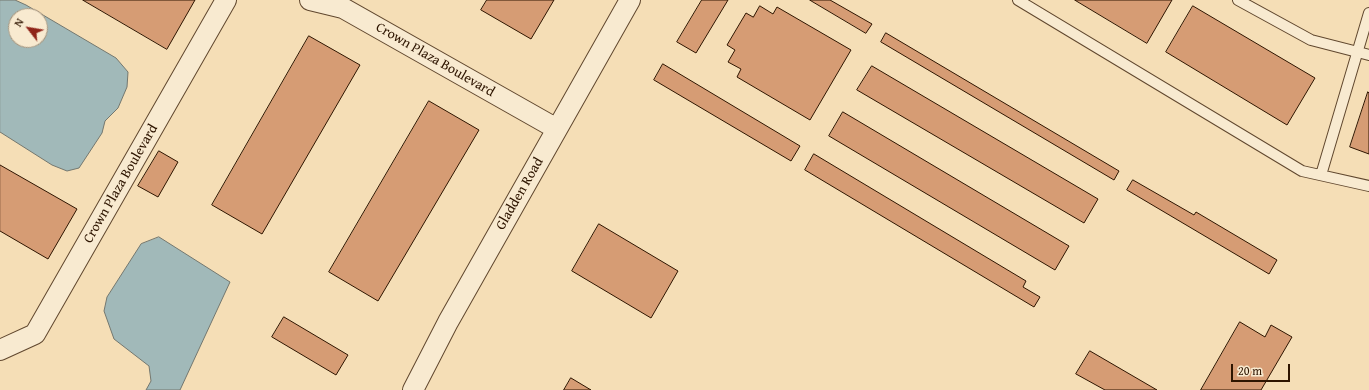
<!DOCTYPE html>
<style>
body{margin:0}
#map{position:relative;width:1369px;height:390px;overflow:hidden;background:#f5deb6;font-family:"Gentium Book Plus",serif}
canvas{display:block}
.north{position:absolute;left:8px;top:8px;width:40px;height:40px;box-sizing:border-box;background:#f8ead0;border:1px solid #a7957d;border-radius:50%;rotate:301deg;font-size:11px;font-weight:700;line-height:16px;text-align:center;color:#2e1500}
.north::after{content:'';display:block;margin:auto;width:14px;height:18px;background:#8f2418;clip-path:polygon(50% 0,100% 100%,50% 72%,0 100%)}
.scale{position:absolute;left:1231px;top:364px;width:59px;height:18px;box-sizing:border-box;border:2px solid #2e1500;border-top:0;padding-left:5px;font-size:12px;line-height:14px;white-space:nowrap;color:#2e1500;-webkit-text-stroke:3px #f8ead0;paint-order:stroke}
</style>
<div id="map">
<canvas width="1369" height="390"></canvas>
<div class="north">N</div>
<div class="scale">20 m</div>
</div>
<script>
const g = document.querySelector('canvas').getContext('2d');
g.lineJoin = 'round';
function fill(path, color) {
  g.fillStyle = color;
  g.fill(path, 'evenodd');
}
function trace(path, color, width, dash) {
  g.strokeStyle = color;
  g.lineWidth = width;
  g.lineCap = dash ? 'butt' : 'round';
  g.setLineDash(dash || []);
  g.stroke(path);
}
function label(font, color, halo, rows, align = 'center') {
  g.font = font + ' "Gentium Book Plus",serif';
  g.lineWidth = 3;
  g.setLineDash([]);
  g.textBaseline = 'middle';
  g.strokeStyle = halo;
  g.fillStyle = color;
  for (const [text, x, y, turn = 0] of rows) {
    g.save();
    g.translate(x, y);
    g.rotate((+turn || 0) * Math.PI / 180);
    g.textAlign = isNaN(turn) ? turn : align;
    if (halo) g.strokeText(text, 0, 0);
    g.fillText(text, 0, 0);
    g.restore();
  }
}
const water = new Path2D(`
 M0 0H15L26 5 116 58 128 72 127 87 118 108 105 121 102 133 79 168 67 171 52 165 0 132ZM16 16H40V40H16Z
 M159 237 230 282 180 390H146L151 381 149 366 114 339 104 311 107 297 141 244Z`);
fill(water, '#a1b9b9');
trace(water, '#73776f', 1);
const building = new Path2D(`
 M83 0H195L167 49Z
 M487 0H554L531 39 481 10Z
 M702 0H728L696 53 677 42Z
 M810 0H830L872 24 866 33Z
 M1075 0H1172L1147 43Z
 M760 6 773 14 777 7 851 50 810 120 737 77 741 69 728 62 735 50 727 45 746 13 753 17Z
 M1193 6 1315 78 1287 125 1166 52Z
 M886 33 1119 171 1114 180 881 42Z
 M309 36 360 65 262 234 212 205Z
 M663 64 800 146 791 161 654 80Z
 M872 66 1098 199 1084 223 857 90Z
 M1368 92 1369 93V154L1350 147Z
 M429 101 479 130 378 301 329 272Z
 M843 112 1069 246 1055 270 829 136Z
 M159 151 178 162 158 197 138 186Z
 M814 154 1026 281 1023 287 1040 297 1034 307 805 170Z
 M0 165 77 209 48 259 0 231Z
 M1133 180 1194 215 1196 212 1277 260 1269 274 1127 190Z
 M599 224 678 271 651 318 572 271Z
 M284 317 348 355 336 375 272 337Z
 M1240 322 1265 337 1271 325 1292 337 1261 390H1201Z
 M1090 351 1157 390H1105L1076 374Z
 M571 378 591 390H564Z`);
fill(building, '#d69c74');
trace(building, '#2e1500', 1);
const service = new Path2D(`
 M1018 0 1302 171 1369 186
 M1238 0 1311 40 1369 55
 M1321 175 1369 13`);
const minor = new Path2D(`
 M310 0 343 8 557 129
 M0 350 35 334 226 0
 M413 390 448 322 630 0`);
trace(service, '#60472e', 12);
trace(minor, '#60472e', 22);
trace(service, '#f8ead0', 10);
trace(minor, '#f8ead0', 20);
label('14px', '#2e1500', '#f8ead0', [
 ["Crown Plaza Boulevard",435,60,30],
 ["Crown Plaza Boulevard",121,184,-60],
 ["Gladden Road",520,194,-60]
]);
</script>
